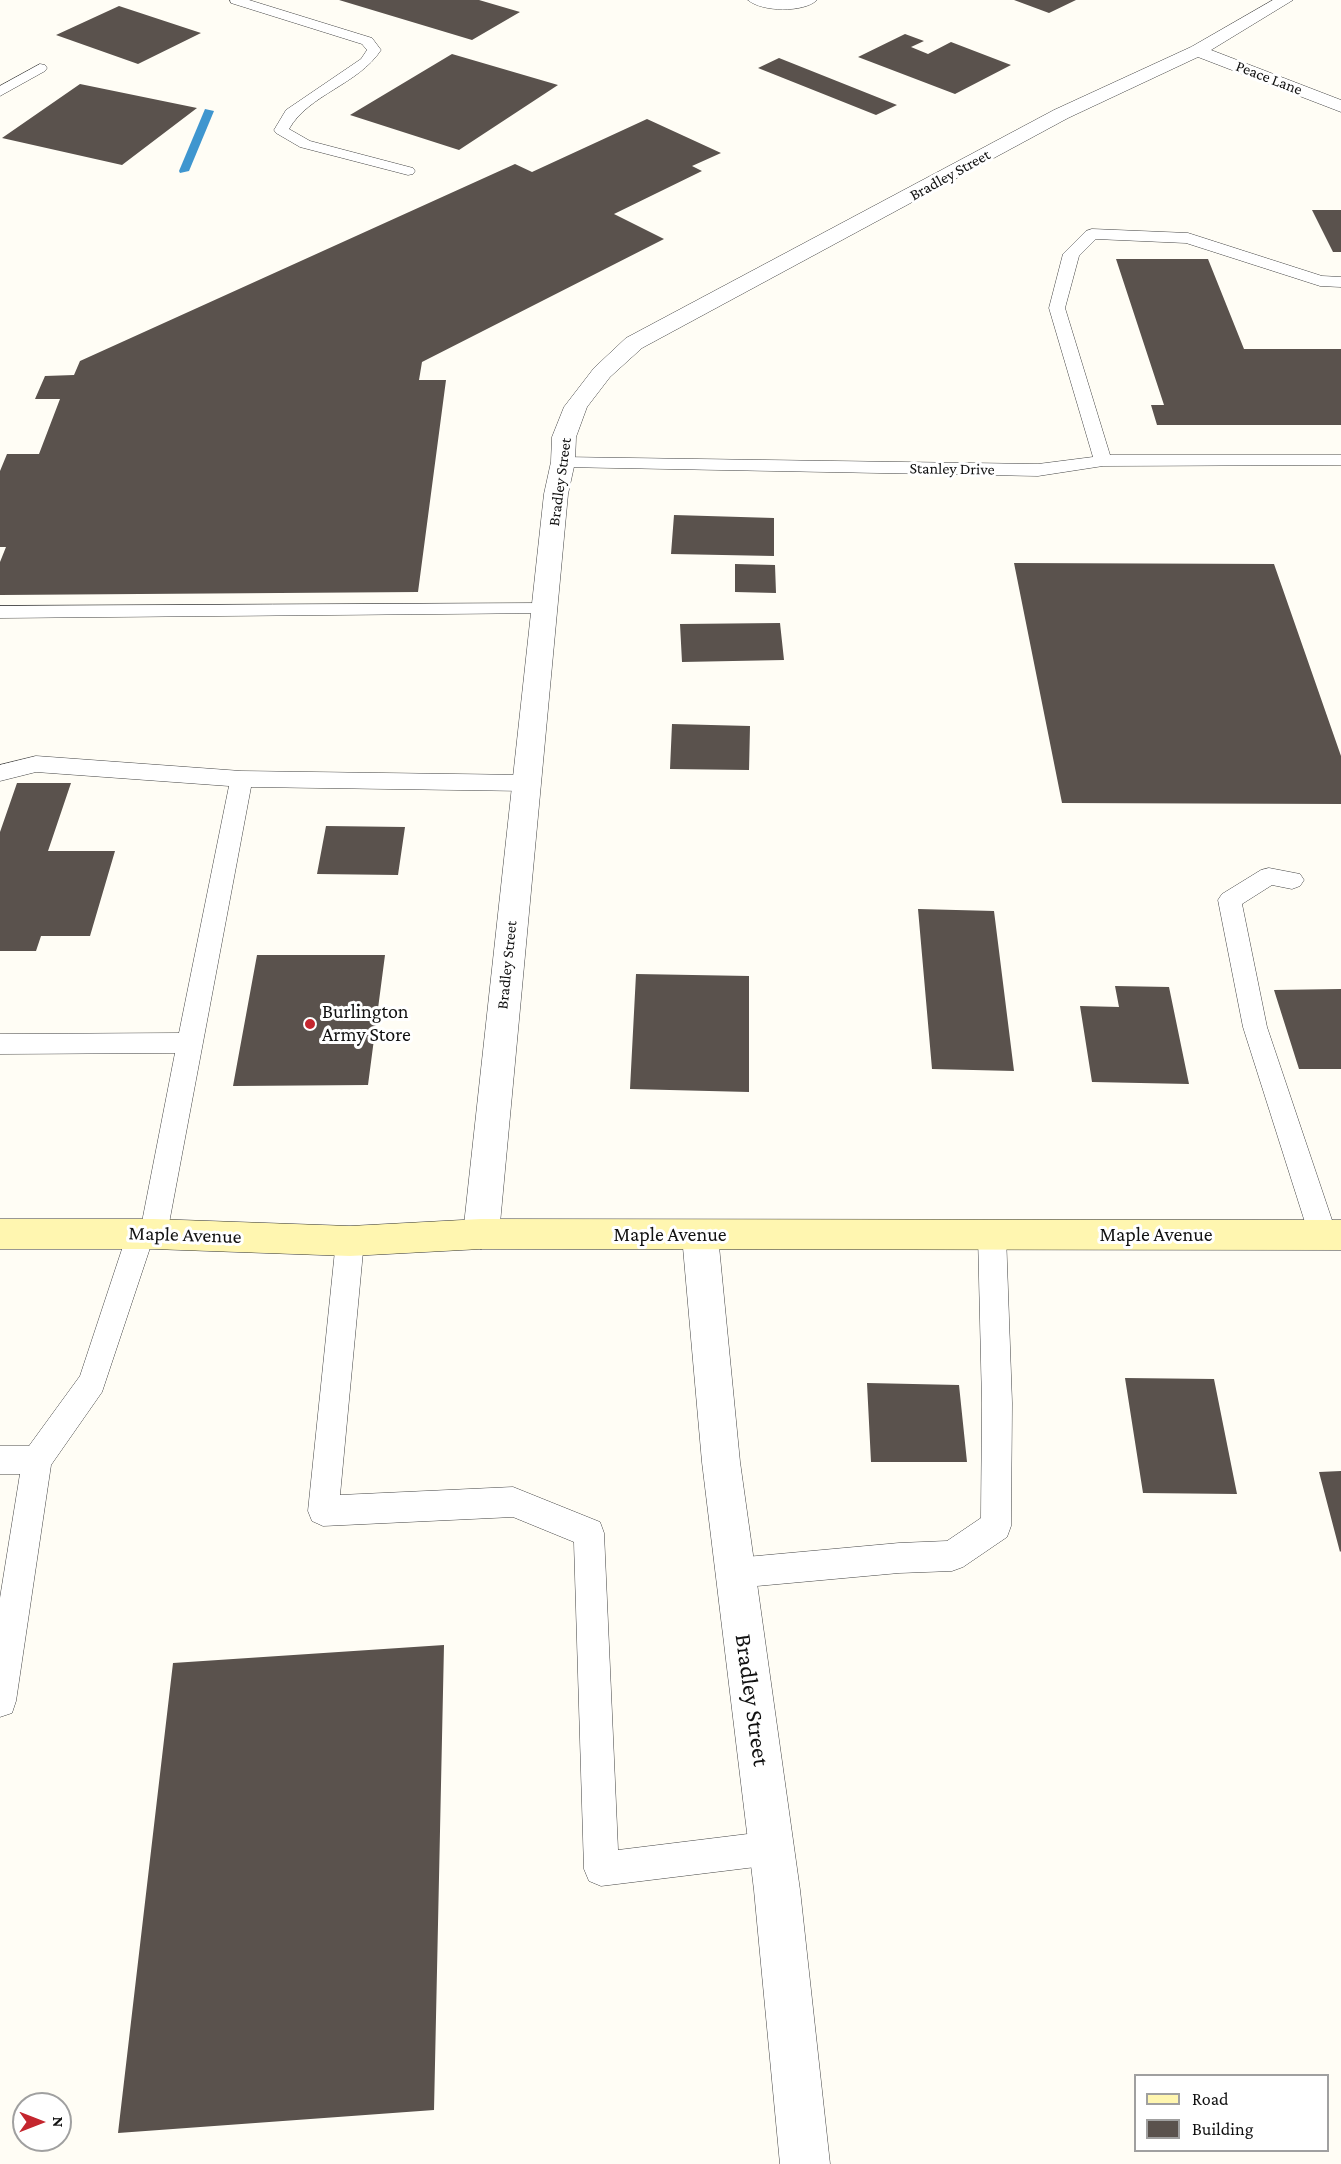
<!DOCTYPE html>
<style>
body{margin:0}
#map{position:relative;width:1341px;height:2164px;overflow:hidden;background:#fffdf5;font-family:"Crimson Pro",serif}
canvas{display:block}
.legend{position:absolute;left:1134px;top:2074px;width:195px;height:78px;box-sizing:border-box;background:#fff;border:2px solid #a0a0a0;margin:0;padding:8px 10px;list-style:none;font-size:18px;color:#111}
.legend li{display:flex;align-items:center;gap:12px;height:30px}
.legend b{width:30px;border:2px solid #a0a0a0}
.north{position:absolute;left:12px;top:2092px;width:60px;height:60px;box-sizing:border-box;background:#fff;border:2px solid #a0a0a0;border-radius:50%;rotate:90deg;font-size:16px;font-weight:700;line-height:24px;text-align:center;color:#111}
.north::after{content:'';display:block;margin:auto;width:21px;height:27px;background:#c4262e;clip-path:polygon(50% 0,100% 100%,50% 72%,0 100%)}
</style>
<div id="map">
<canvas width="1341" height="2164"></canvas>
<ul class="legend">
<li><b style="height:8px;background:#fff6b0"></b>Road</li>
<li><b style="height:16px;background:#5a524d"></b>Building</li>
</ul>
<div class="north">N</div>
</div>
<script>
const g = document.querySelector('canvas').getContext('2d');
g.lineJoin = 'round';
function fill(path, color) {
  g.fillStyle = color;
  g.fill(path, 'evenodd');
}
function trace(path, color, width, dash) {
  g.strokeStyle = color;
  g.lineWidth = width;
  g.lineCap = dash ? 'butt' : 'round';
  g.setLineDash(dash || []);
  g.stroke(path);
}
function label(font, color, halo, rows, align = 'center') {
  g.font = font + ' "Crimson Pro",serif';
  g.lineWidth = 6;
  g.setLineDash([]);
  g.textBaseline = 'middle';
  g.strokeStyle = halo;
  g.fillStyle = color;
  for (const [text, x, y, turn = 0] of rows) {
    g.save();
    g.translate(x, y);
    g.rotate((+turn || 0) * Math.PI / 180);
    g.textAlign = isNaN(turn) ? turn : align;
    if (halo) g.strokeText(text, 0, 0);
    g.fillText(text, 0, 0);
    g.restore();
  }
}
fill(new Path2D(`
 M205 109 214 111 189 171 180 173 179 171Z`), '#3f96cf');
fill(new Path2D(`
 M339 0H479L520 12 472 40Z
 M1014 0H1076L1049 13Z
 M119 6 201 33 138 64 56 35Z
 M905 34 924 41 911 47 928 54 951 42 1011 65 955 94 858 57Z
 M452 54 558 85 459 150 350 115Z
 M779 58 897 105 876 115 758 68Z
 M80 84 197 108 122 165 2 138Z
 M647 119 721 153 692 166 702 171 614 214 664 239 422 362 419 380H446L418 592 0 595V562L6 547H0V471L7 454H39L60 399H35L45 376 74 375 80 361 515 164 532 172Z
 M1312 210H1341V252H1333Z
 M1116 259H1208L1244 349H1341V425H1157L1151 405H1164Z
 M674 515 774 518V556L671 554Z
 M1014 563 1274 564 1341 756V804L1062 803Z
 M735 564 775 565 776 593 735 592Z
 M780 623 784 660 682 662 680 624Z
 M672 724 750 726 749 770 670 769Z
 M17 783H71L48 851H115L90 936H41L36 951H0V832Z
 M326 826 405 827 398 875 317 874Z
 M918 909 994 911 1014 1071 932 1069Z
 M257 955H385L368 1085 233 1086Z
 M636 974 749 976V1092L630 1089Z
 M1115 986 1169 987 1189 1084 1092 1082 1080 1006 1119 1007Z
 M1341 989V1069H1299L1274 990Z
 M1125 1378 1214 1379 1237 1494 1143 1493Z
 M867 1383 959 1385 967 1462H871Z
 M1341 1471V1551L1340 1552 1319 1472Z
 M444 1645 434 2110 118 2133 173 1663Z`), '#5a524d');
const service = new Path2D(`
 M230 0H249L372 38 381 50C358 85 309 94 289 129L310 141 413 168 415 171 413 174 408 175 300 147 276 133 274 130 286 110 361 59 367 50 362 44 231 3Z
 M748 0H817C804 13 761 12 748 0Z
 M40 64 45 65 47 68 45 71 0 96V86Z
 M1092 229 1188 233 1322 276 1341 277V287L1320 286 1186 243 1096 239 1079 256 1065 308 1110 455H1341V465L1103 466 1038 476 562 467 556 466 553 462 556 458 562 457 1038 464 1093 457 1049 308 1063 254 1086 231Z
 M545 603 552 605 555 609 552 613 0 618V606Z
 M36 756 241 771 526 775 534 778 537 783 534 788 526 791 251 787 167 1234 163 1242 151 1245 102 1392 51 1465 16 1701 12 1713 0 1717V1598L20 1474H0V1446H29L80 1376 127 1234 131 1226 142 1222 175 1053 0 1054V1034L179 1033 229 786 36 772 0 781V765Z
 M1269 868 1300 874 1304 880 1300 886 1292 889 1272 885 1242 904 1267 1027 1337 1235 1333 1243 1323 1247 1313 1243 1309 1235 1243 1027 1218 900 1222 894 1261 870Z
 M992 1223 1002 1227 1006 1235 1012 1403 1011 1526 1007 1537 963 1567 952 1571 899 1573 735 1588 724 1584 719 1573 724 1562 735 1558 899 1543 947 1541 981 1518 982 1403 978 1235 982 1227Z
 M350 1229 360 1233 364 1241 340 1495 513 1487 600 1522 604 1533 618 1850 772 1831 784 1836 789 1848 784 1860 772 1865 601 1886 589 1881 584 1869 574 1542 513 1517 323 1526 312 1521 308 1511 336 1241 340 1233Z`);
const minor = new Path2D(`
 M1273 0H1293L1211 50 1341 100V112L1198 57 1068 118 642 348 610 377 587 407 576 437 575 462 568 494 499 1234 493 1245 481 1249 469 1245 463 1234 544 494 551 462 552 437 564 407 594 368 626 338 1054 110 1191 47Z
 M700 1221 712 1225 718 1236 740 1462 800 1890 830 2164H780L754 1890 702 1462 682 1236 688 1225Z`);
const secondary = new Path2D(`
 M0 1219H153L350 1226 481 1219 1341 1220V1250L481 1249 350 1256 153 1249H0Z`);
trace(service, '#444', 1);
trace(minor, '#444', 1);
trace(secondary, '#333', 1);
fill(service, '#fff');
fill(minor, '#fff');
fill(secondary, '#fff6b0');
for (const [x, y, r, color] of [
 [310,1024,6,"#c4262e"]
]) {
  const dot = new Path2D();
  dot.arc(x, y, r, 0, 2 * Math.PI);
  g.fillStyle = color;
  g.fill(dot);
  trace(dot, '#fff', 2);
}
label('16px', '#111', '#fff', [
 ["Peace Lane",1269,78,21],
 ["Bradley Street",950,175,-29],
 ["Stanley Drive",952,469,1],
 ["Bradley Street",560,482,-82],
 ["Bradley Street",507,965,-84]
]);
label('20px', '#111', '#fff', [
 ["Burlington",322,1012],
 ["Army Store",322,1035]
], 'left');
label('20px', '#111', '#fff', [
 ["Maple Avenue",185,1235,2],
 ["Maple Avenue",670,1235],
 ["Maple Avenue",1156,1235]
]);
label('24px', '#111', '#fff', [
 ["Bradley Street",752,1700,82]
]);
</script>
